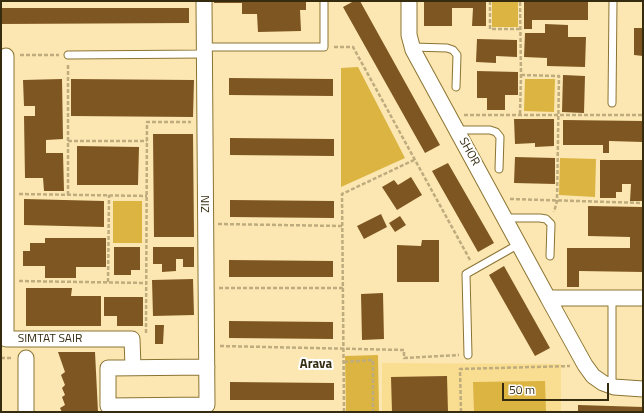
<!DOCTYPE html>
<style>
body{margin:0}
#map{position:relative;width:644px;height:413px;overflow:hidden;background:#fce7b2;font-family:"Titillium Web",sans-serif}
canvas{display:block}
.frame{position:absolute;inset:0;border:2px solid #352b0f;pointer-events:none}
.scale{position:absolute;left:502px;top:383px;width:107px;height:18px;box-sizing:border-box;border:2px solid #352b0f;border-top:0;padding-left:5px;font-size:12px;line-height:14px;white-space:nowrap;color:#352b0f;-webkit-text-stroke:3px #fff;paint-order:stroke}
</style>
<div id="map">
<canvas width="644" height="413"></canvas>
<div class="frame"></div>
<div class="scale">50 m</div>
</div>
<script>
const g = document.querySelector('canvas').getContext('2d');
g.lineJoin = 'round';
function fill(path, color) {
  g.fillStyle = color;
  g.fill(path, 'evenodd');
}
function trace(path, color, width, dash) {
  g.strokeStyle = color;
  g.lineWidth = width;
  g.lineCap = dash ? 'butt' : 'round';
  g.setLineDash(dash || []);
  g.stroke(path);
}
function label(font, color, halo, rows, align = 'center') {
  g.font = font + ' "Titillium Web",sans-serif';
  g.lineWidth = 4;
  g.setLineDash([]);
  g.textBaseline = 'middle';
  g.strokeStyle = halo;
  g.fillStyle = color;
  for (const [text, x, y, turn = 0] of rows) {
    g.save();
    g.translate(x, y);
    g.rotate((+turn || 0) * Math.PI / 180);
    g.textAlign = isNaN(turn) ? turn : align;
    if (halo) g.strokeText(text, 0, 0);
    g.fillText(text, 0, 0);
    g.restore();
  }
}
fill(new Path2D(`
 M382 363 561 364V412H382Z`), '#f9dd91');
fill(new Path2D(`
 M492 1H518V27H492Z
 M358 67 405 158 341 187V68Z
 M525 79H555L554 112 524 111Z
 M560 158 596 159 595 197 559 195Z
 M113 201H142V243H113Z
 M378 355 379 412H346L345 356Z
 M545 381 546 412H474L473 382Z`), '#dbb441');
fill(new Path2D(`
 M214 1H306V10H300L301 31 258 32 257 14H242V3H214Z
 M354 1H360L440 145 425 153 343 7Z
 M424 1H486V26H472L473 8H452V26H424Z
 M524 1H588V20H532V29H524Z
 M1 8H189V23L1 24Z
 M545 24 568 25V37H586L585 67 547 66V58L524 57 525 33H545Z
 M634 28H643V56L634 55Z
 M477 39 517 40V57L496 56V63L476 62Z
 M477 71 518 72V95H505V110H487V98H477Z
 M563 75 585 76 584 113 562 112Z
 M229 78 333 79V96L229 95Z
 M62 79 63 139 46 140V153H63L64 191H44L43 178H25L24 116H35V106H24L23 80Z
 M71 79 194 80 193 117 71 116Z
 M514 119H554V146L535 147V143L515 144Z
 M563 120 643 121V142L609 141V153H603V145H563Z
 M153 134H193L194 237H154Z
 M230 138 334 139V156L230 155Z
 M77 146 139 147 138 185H77Z
 M515 157 555 158V184L514 183Z
 M600 160H643L642 201H630L631 184H622V192H616V198H600Z
 M448 163 494 243 478 252 432 171Z
 M411 177 422 195 397 210 382 187 394 180 398 185Z
 M24 199 104 201V227L24 225Z
 M230 200 334 201V218L230 217Z
 M588 206 643 207V272L579 271V287H567V248H630V237L588 236Z
 M381 214 387 227 364 239 357 226Z
 M400 216 406 225 395 232 389 223Z
 M45 238H106V267H76V278H45V266H23V251H30V243H45Z
 M422 240H439V282H397V245L421 246Z
 M114 247H140V270H131V275H114Z
 M153 247H194V267H183V259H176V271L162 272V264H153Z
 M229 260 333 261V277H229Z
 M504 266 550 348 535 356 489 275Z
 M193 279 194 315 153 316 152 280Z
 M26 288H72L71 296H101V326H26Z
 M383 293 384 339 362 340 361 294Z
 M104 297H143V326H117V316H104Z
 M229 321 333 322V339L229 338Z
 M155 325H164L163 344H155Z
 M58 352H95L98 412H62L60 408 65 405 62 397 65 395 62 388 65 385 61 375 65 372Z
 M447 376 448 412H392L391 377Z
 M230 382 334 383V400H230Z
 M578 405 643 407V412H578Z`), '#7e5622');
const lane = new Path2D(`
 M205 47H324V1
 M412 47 447 48 453 50 457 55 456 87
 M68 55 205 54
 M612 103 613 1
 M457 130H490L496 132 500 137 499 169
 M504 218H540L546 219 551 224 550 256
 M612 298V386
 M468 355 466 274 519 244`);
const street = new Path2D(`
 M204 1 207 405 108 406V368L207 367
 M409 1V35L413 50 548 298
 M6 56V339H132L133 367
 M643 298H548L585 365 593 376 603 383 614 387 643 389
 M26 412V358`);
trace(lane, '#8b7432', 9);
trace(street, '#8b7432', 17);
trace(new Path2D(`
 M490 1V29H521
 M334 47H353L470 260
 M20 55H59
 M521 75 559 76 557 201 554 212
 M520 114 521 75 520 1
 M464 115H643
 M68 141H147
 M19 194 147 196
 M68 195V65
 M510 199 643 203
 M218 224 342 226
 M19 281 146 283
 M108 282 109 195
 M219 288H343
 M146 333 147 122H191
 M220 346 404 350V358L459 355
 M1 358H12
 M344 362 373 360V412
 M344 412 342 194 414 160
 M461 412 460 369 570 366`), '#beac7f', 2.5, [4, 2]);
trace(lane, '#fff', 7);
trace(street, '#fff', 15);
label('12px', '#352b0f', '#fff', [
 ["SHOR",469,152,61],
 ["ZIN",206,204,-90],
 ["SIMTAT SAIR",50,339]
]);
label('bold 13px', '#352b0f', '#fff', [
 ["Arava",316,365]
]);
</script>
